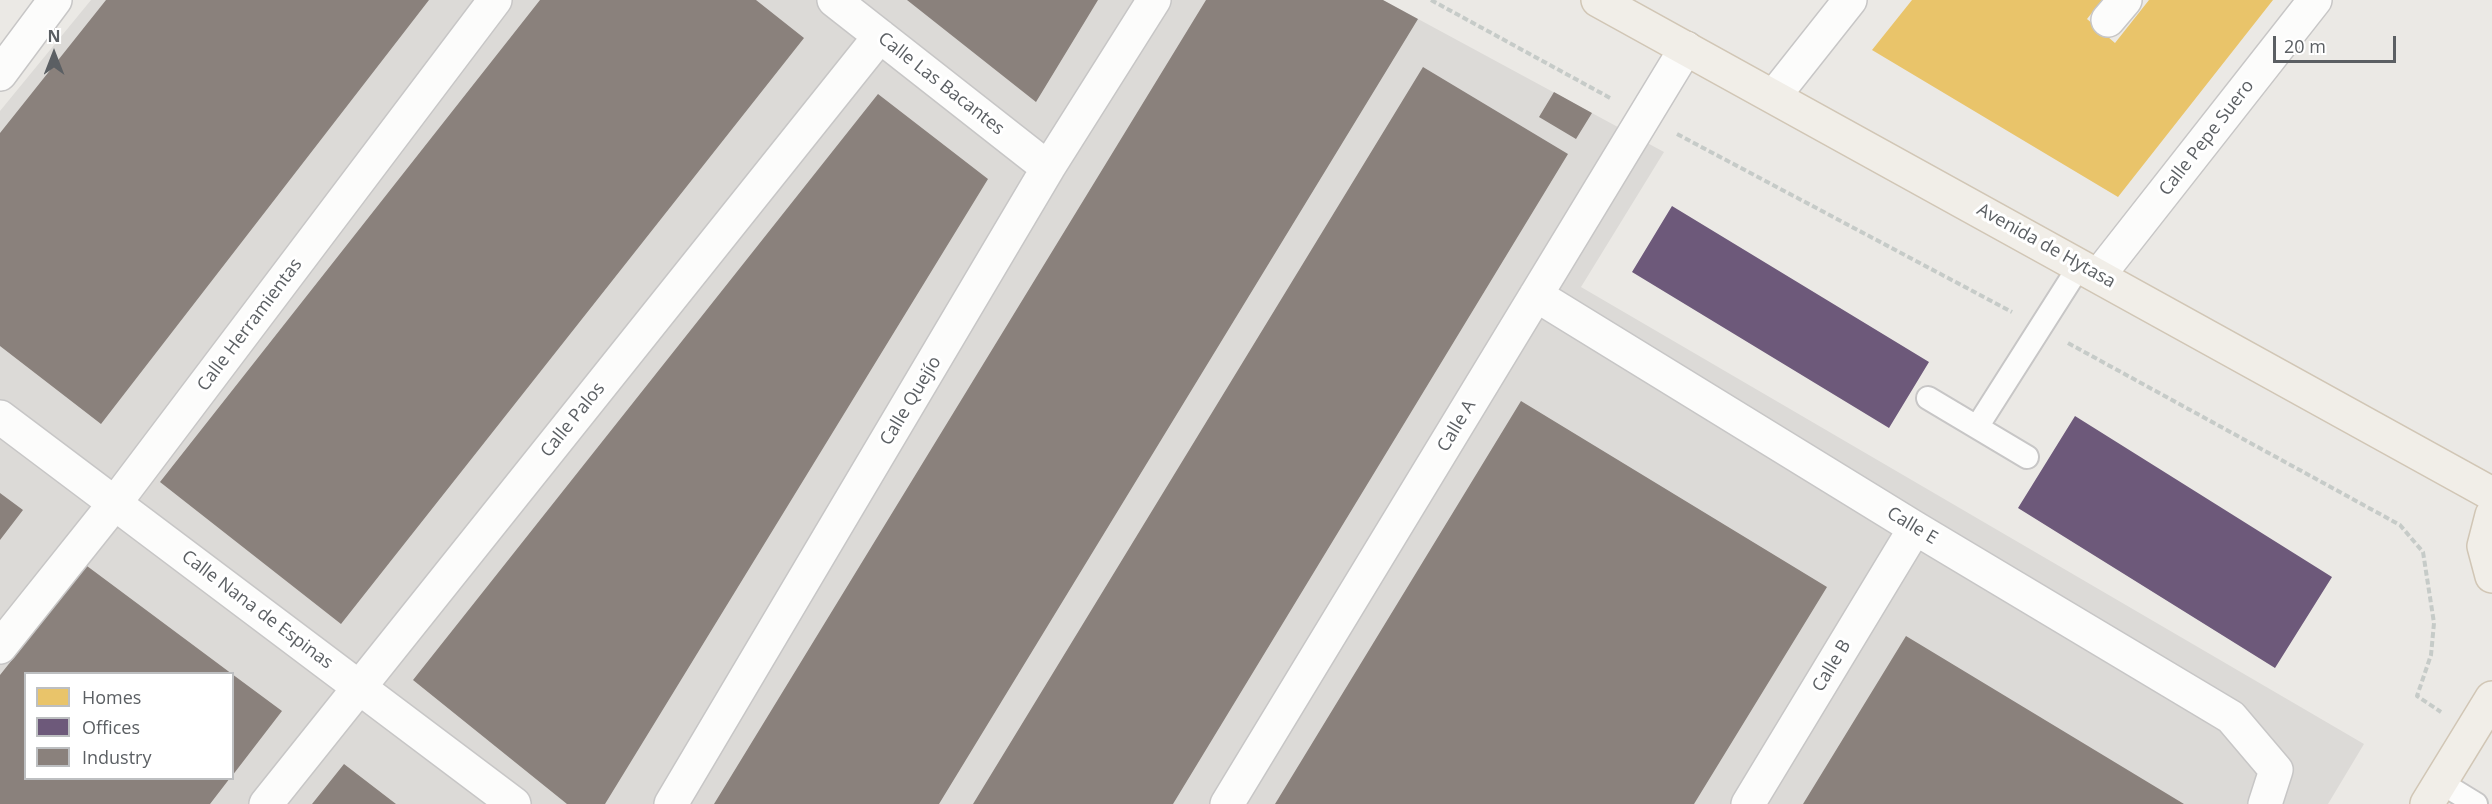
<!DOCTYPE html>
<meta charset="utf-8">
<style>
body{margin:0}
#map{position:relative;width:2492px;height:804px;overflow:hidden;background:#ebe9e5;font-family:"Open Sans",sans-serif}
canvas{display:block}
.legend{position:absolute;left:24px;top:672px;width:210px;height:108px;box-sizing:border-box;background:#fff;border:2px solid #bdbfc1;margin:0;padding:8px 10px;list-style:none;font-size:18px;color:#5b5f63}
.legend li{display:flex;align-items:center;gap:12px;height:30px}
.legend b{width:30px;border:2px solid #bdbfc1}
.north{position:absolute;left:24px;top:24px;width:60px;height:60px;-webkit-text-stroke:4px #fff;paint-order:stroke;rotate:0deg;font-size:16px;font-weight:700;line-height:24px;text-align:center;color:#5b5f63}
.north::after{content:'';display:block;margin:auto;width:21px;height:27px;background:#5b5f63;clip-path:polygon(50% 0,100% 100%,50% 72%,0 100%)}
.scale{position:absolute;left:2273px;top:36px;width:123px;height:27px;box-sizing:border-box;border:3px solid #5b5f63;border-top:0;padding-left:8px;font-size:18px;line-height:21px;white-space:nowrap;color:#5b5f63;-webkit-text-stroke:4px #fff;paint-order:stroke}
</style>
<div id="map">
<canvas width="2492" height="804"></canvas>
<ul class="legend">
<li><b style="height:16px;background:#e9c46a"></b>Homes</li>
<li><b style="height:16px;background:#6d597a"></b>Offices</li>
<li><b style="height:16px;background:#8a817c"></b>Industry</li>
</ul>
<div class="north">N</div>
<div class="scale">20 m</div>
</div>
<script>
const g = document.querySelector('canvas').getContext('2d');
g.lineJoin = 'round';
function fill(path, color) {
  g.fillStyle = color;
  g.fill(path, 'evenodd');
}
function trace(path, color, width, dash) {
  g.strokeStyle = color;
  g.lineWidth = width;
  g.lineCap = dash ? 'butt' : 'round';
  g.setLineDash(dash || []);
  g.stroke(path);
}
function label(font, color, halo, rows, align = 'center') {
  g.font = font + ' "Open Sans",sans-serif';
  g.lineWidth = 6;
  g.setLineDash([]);
  g.textBaseline = 'middle';
  g.strokeStyle = halo;
  g.fillStyle = color;
  for (const [text, x, y, turn = 0] of rows) {
    g.save();
    g.translate(x, y);
    g.rotate((+turn || 0) * Math.PI / 180);
    g.textAlign = isNaN(turn) ? turn : align;
    if (halo) g.strokeText(text, 0, 0);
    g.fillText(text, 0, 0);
    g.restore();
  }
}
fill(new Path2D(`
 M91 0H1383L1664 152 1581 287 2364 744 2328 804H0V111ZM26 674H232V778H26Z`), '#dcdad7');
fill(new Path2D(`
 M1912 0H2102L2087 19 2115 43 2149 0H2273L2118 197 1872 50Z`), '#e9c46a');
fill(new Path2D(`
 M1672 206 1929 362 1889 428 1632 272Z
 M2075 416 2332 577 2275 668 2018 508Z`), '#6d597a');
fill(new Path2D(`
 M106 0H429L101 424 0 346V133Z
 M540 0H756L804 38 341 624 160 482Z
 M907 0H1098L1036 102Z
 M1206 0H1383L1418 19 939 804H714Z
 M1423 67 1568 154 1173 804H973Z
 M1554 92 1592 113 1576 139 1539 117Z
 M878 94 988 179 605 804H567L413 680Z
 M1521 401 1827 587 1694 804H1275Z
 M0 493 23 510 0 540Z
 M87 566 232 674H26V778H230L210 804H0V675Z
 M1906 636 2184 804H1803Z
 M232 674 282 711 232 776Z
 M344 764 396 804H312Z`), '#8a817c');
const lane = new Path2D(`
 M1928 398 2027 457
 M1977 427 2080 265
 M2440 782 2476 804`);
const street = new Path2D(`
 M834 0 1048 168
 M2108 20 2125 0
 M0 74 55 0
 M1774 96 1850 0
 M2099 275 2315 0
 M1536 295 1915 528 2231 717 2276 770 2265 804
 M0 417 514 804
 M0 647 115 503 495 0
 M266 804 880 36
 M671 804 1048 168 1154 0
 M1227 804 1686 48
 M1748 804 1915 528`);
const primary = new Path2D(`
 M1598 0 2492 494
 M2492 515 2484 546 2492 576
 M2427 804 2492 698`);
trace(lane, '#c7c6c6', 26);
trace(street, '#c7c6c6', 36);
trace(primary, '#d1c6b5', 36);
trace(new Path2D(`
 M1431 0 1612 99
 M1677 134 2012 312
 M2068 343 2400 525 2423 552 2434 623 2431 655 2417 696 2441 712`), '#c6cbc8', 4, [6, 3]);
trace(lane, '#fcfcfb', 22);
trace(street, '#fcfcfb', 33);
trace(primary, '#f1eee8', 33);
label('18px', '#5b5f63', '#fff', [
 ["Calle Las Bacantes",941,84,38],
 ["Calle Pepe Suero",2207,138,-52],
 ["Avenida de Hytasa",2046,246,29],
 ["Calle Herramientas",250,325,-53],
 ["Calle Quejío",911,401,-59],
 ["Calle Palos",573,420,-51],
 ["Calle A",1457,426,-59],
 ["Calle E",1912,526,31],
 ["Calle Nana de Espinas",257,610,37],
 ["Calle B",1832,666,-59]
]);
</script>
